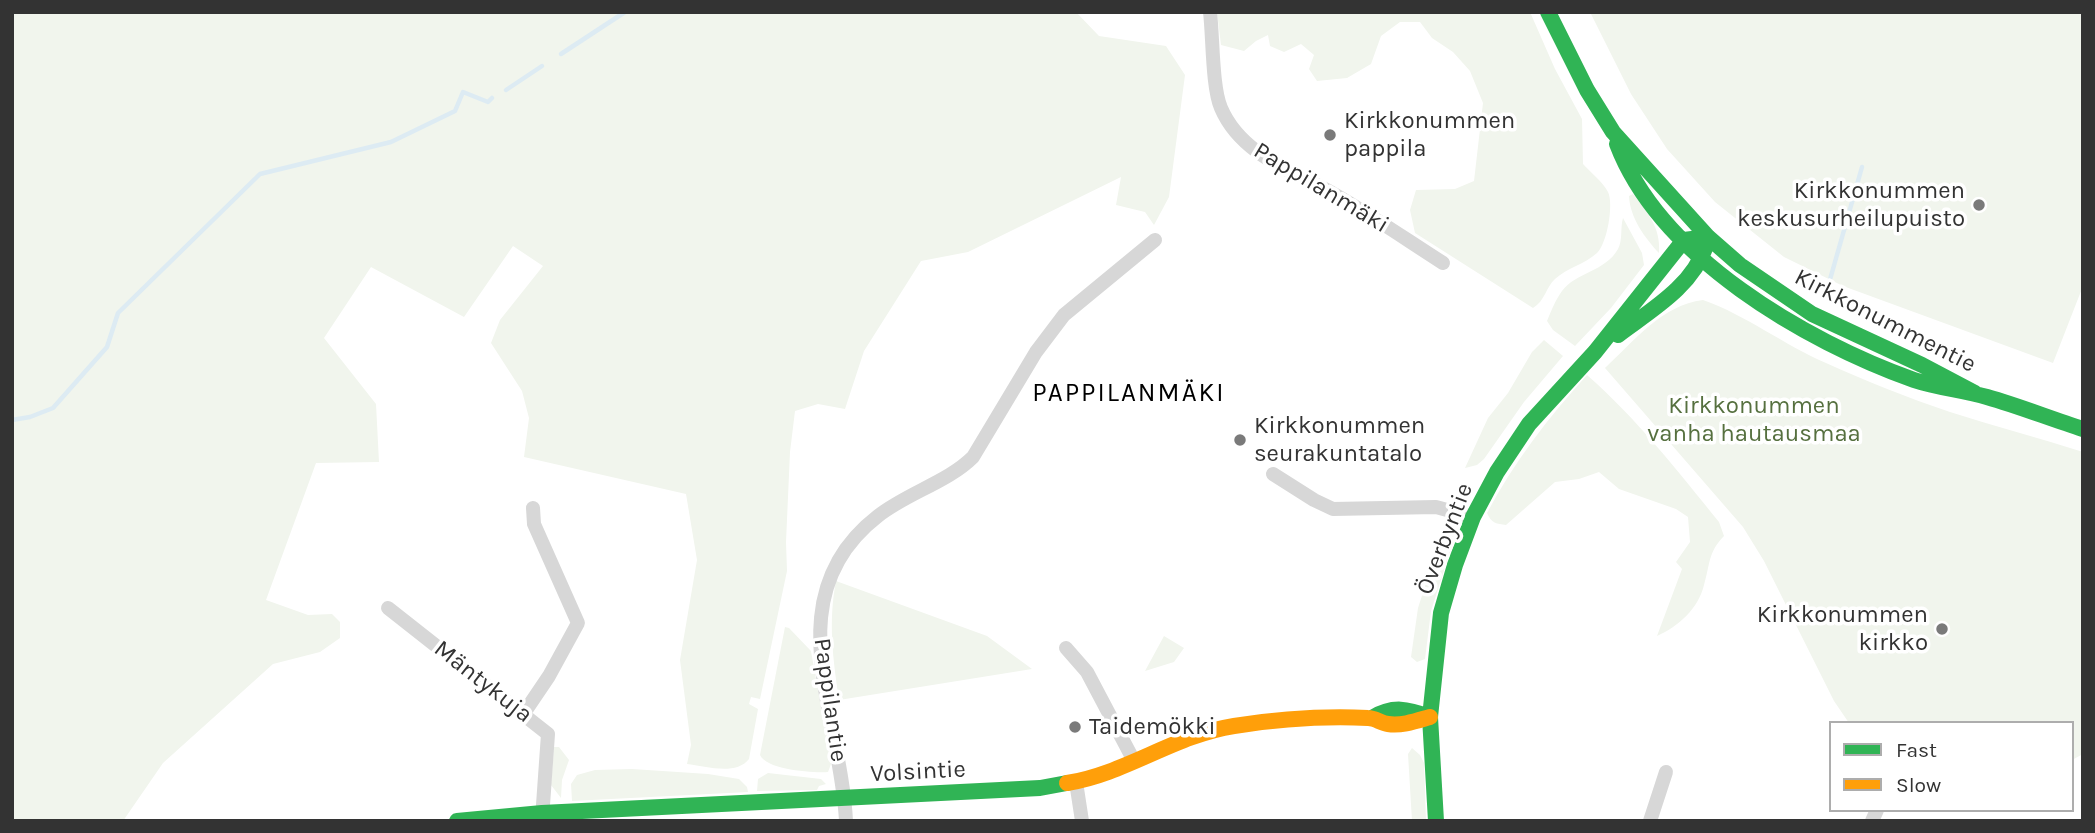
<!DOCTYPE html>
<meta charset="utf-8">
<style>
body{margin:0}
#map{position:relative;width:2095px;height:833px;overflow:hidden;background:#fff;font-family:Karla,sans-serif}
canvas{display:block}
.frame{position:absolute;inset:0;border:14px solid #333;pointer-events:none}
.legend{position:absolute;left:1829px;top:721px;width:245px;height:91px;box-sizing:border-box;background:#fff;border:2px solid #adadad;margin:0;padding:9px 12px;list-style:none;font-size:21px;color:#333}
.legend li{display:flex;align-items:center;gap:14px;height:35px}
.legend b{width:35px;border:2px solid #adadad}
</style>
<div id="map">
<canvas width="2095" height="833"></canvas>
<div class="frame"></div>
<ul class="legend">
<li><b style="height:9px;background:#30b455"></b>Fast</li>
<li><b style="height:9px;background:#ff9f0a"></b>Slow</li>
</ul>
</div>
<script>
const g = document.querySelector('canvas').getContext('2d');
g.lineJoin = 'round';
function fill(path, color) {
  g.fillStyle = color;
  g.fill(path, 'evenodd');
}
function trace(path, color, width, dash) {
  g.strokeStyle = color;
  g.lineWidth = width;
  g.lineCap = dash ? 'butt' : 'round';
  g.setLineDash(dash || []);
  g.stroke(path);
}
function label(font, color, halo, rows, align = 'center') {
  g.font = font + ' Karla,sans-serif';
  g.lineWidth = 7;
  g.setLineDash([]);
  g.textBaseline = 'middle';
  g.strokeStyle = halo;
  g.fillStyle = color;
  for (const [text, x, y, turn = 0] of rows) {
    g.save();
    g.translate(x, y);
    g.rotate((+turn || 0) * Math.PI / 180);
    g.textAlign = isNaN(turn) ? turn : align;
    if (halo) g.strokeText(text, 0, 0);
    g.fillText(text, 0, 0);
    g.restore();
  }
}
fill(new Path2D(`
 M12 12H1076L1099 36 1166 46 1185 75 1169 197 1154 225 1145 212 1116 205 1121 177 968 252 921 261 864 351 845 409 818 404 795 411 790 452 786 542 787 571 760 699 751 697 749 704 758 709 749 759C736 776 705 766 687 764L691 745 680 660 697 560 686 494 524 457 529 418 522 391 491 343 500 320 543 266 513 246 464 317 371 267 324 338 376 404 379 462 316 463 266 600 308 615 332 614 340 622V638L320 652 273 664 163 763 123 821H12Z
 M1217 12H1530L1555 69 1582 119 1583 164C1590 172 1603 182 1608 192 1614 204 1607 244 1597 253 1585 264 1567 268 1555 279 1546 287 1545 301 1533 308L1415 233 1410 210 1416 190 1455 189 1474 181 1483 103 1470 71 1453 52 1432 38 1420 22H1400L1381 36 1371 64 1347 78 1317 81 1309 69 1314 55 1301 44 1284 52 1270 46 1268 35 1256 41 1244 51 1221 45Z
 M1590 12H2083V286L2053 363 1843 286 1784 257 1715 202 1667 149 1631 94Z
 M1633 194C1648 213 1661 228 1659 253 1645 238 1630 218 1629 196Z
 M1623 218 1642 253 1644 265 1611 308 1575 346 1553 330 1547 321C1551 311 1556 299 1562 291 1576 272 1605 272 1618 249 1623 240 1620 228 1623 218Z
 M1703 300C1746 315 1784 345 1826 363 1866 381 1908 398 1950 412 1994 426 2039 438 2083 452V754L2072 760V723H1849L1834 701 1764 561 1743 527 1605 368C1634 341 1662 305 1703 300Z
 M1544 340 1563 356 1524 402 1484 459 1477 465 1465 468 1488 418 1508 393 1532 352Z
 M1587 375C1637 419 1677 470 1719 522L1724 536C1708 552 1710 565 1704 585 1698 609 1679 626 1657 636L1682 569 1676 562 1690 542 1688 517 1676 509 1619 489 1599 472 1579 479 1555 482 1506 525C1497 524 1491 523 1487 513 1514 462 1548 418 1587 375Z
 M1446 521 1454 524 1457 530 1431 611 1425 659 1417 662 1411 657 1418 608Z
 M836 581 987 636 1032 669 839 700C833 659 828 622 836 581Z
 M785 627 789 628 811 651 831 764 828 772C812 773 767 770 760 755Z
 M1164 636 1184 648 1174 662 1145 671Z
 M554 747H559L569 760 562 780 561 798 551 785Z
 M1412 748 1420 755 1424 763 1426 821H1412L1408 754Z
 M632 769 708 774 739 779 747 787 748 792 572 801 571 784 577 775 595 770Z
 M768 773 821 779 826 784 819 786 817 790 757 791 758 779Z`), '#f1f5ed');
trace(new Path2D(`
 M561 54 625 12
 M506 90 542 66
 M1829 283 1862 167
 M12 420 30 417 53 408 107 347 118 313 260 174 391 142 455 111 463 92 488 102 492 98`), '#ddebf3', 4.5);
trace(new Path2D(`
 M1210 12C1213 37 1212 87 1221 108 1241 155 1293 171 1334 194 1371 215 1407 240 1443 263
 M1273 474 1314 500 1333 509 1436 507 1473 517
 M388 608 548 734 542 819
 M1066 648 1087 672 1134 761
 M524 713 549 676 578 623 534 524 533 508
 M1076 782 1082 821
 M846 821C841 715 774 596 878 516 907 493 948 482 973 457L1036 352 1064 315 1155 240
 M1650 821 1666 772
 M1872 821 1877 810`), '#d7d7d7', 14);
trace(new Path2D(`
 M1548 12 1587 90 1613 132 1708 237 1740 265 1812 314 1922 365 1975 393
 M1617 144C1660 257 1805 341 1914 380 1938 388 1963 390 1987 397 2019 406 2051 419 2083 429
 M1618 335C1651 310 1692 287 1706 246
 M1372 718C1393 705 1408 709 1430 717
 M457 821 542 813 1040 788 1067 783
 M1436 821 1430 717 1441 613 1455 565 1473 517 1497 472 1529 424 1595 352 1684 240 1708 237`), '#30b455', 16);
trace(new Path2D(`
 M1067 783C1125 774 1175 735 1234 726 1278 719 1324 716 1368 718 1375 718 1381 723 1388 724 1402 726 1416 721 1430 717`), '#ff9f0a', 16);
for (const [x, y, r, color] of [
 [1330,135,7,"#7a7a7a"],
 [1979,205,7,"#7a7a7a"],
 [1240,440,7,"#7a7a7a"],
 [1942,629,7,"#7a7a7a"],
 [1075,727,7,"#7a7a7a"]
]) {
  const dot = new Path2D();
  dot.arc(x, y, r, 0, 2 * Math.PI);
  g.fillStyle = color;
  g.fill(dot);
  trace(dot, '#fff', 2.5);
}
label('24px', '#333', '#fff', [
 ["Kirkkonummen",1344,121],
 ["pappila",1344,149],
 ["Kirkkonummen",1965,191,"right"],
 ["keskusurheilupuisto",1965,219,"right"],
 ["Kirkkonummen",1254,426],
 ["seurakuntatalo",1254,454],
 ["Kirkkonummen",1928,615,"right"],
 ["kirkko",1928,643,"right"],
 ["Taidemökki",1089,727]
], 'left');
label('24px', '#333', '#fff', [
 ["Pappilanmäki",1321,188,31],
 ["Kirkkonummentie",1885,321,27],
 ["Överbyntie",1445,539,-69],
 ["Mäntykuja",483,682,38],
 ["Pappilantie",830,700,82],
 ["Volsintie",918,772,-3]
]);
label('24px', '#56703f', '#fff', [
 ["Kirkkonummen",1754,406],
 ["vanha hautausmaa",1754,434]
]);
g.letterSpacing = '2px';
label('26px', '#000', '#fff', [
 ["PAPPILANMÄKI",1129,394]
]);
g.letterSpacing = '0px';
</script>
